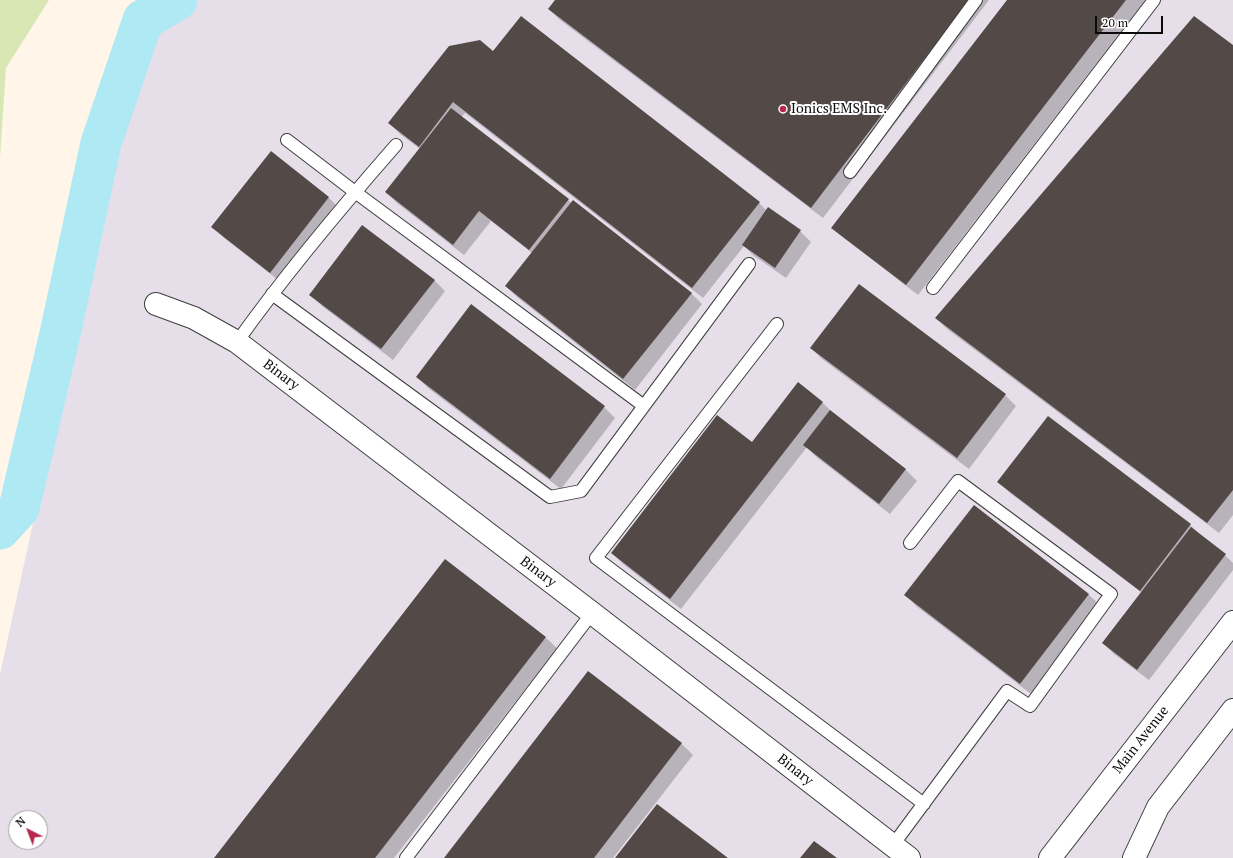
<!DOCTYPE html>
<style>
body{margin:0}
#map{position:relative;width:1233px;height:858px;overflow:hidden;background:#fff6e9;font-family:"PT Serif",serif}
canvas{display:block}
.north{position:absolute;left:8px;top:810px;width:40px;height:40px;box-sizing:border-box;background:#fff;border:1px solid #9d9d9d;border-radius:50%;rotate:318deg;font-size:11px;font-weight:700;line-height:16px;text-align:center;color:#0b0b0b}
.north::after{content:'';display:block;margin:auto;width:14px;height:18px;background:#b7274c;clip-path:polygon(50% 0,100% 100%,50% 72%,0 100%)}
.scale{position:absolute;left:1095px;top:16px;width:68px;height:18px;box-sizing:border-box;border:2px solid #0b0b0b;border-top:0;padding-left:5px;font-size:12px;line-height:14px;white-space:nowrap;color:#0b0b0b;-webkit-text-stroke:3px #fff;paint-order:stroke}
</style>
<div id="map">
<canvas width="1233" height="858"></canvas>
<div class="north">N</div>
<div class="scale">20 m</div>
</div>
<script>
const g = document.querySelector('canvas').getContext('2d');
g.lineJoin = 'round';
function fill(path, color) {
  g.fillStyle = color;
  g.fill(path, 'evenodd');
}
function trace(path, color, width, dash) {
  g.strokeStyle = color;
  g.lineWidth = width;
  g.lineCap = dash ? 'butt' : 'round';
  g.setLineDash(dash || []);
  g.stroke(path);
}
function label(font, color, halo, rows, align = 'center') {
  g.font = font + ' "PT Serif",serif';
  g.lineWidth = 4;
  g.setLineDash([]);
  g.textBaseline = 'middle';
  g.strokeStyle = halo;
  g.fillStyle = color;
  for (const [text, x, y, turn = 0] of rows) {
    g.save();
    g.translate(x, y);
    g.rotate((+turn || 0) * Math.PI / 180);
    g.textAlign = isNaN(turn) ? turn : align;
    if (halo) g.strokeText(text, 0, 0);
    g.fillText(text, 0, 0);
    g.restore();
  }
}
fill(new Path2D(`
 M177 0H1233V858H0V674L143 20ZM16 818H40V842H16Z`), '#e6dfea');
fill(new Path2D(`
 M0 0H49L6 68 0 158Z`), '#d9e7b4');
fill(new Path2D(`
 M556 0H989L823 218 560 20 549 9Z
 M1008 0H1145L918 295 844 238 833 228Z
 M1233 47V515L1219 533 947 329 936 318Z
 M493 52 759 203 767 211 800 231 811 242 786 278 754 256 744 246 703 298 465 113 461 117 572 203 691 293 702 304 635 390 517 297 506 286 532 253 491 221 464 255 397 203 386 192 420 149 400 134 389 123Z
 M271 153 329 198 340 209 282 283 224 238 213 227Z
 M434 280 445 291 393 360 322 306 311 295Z
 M471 306 604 407 615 418 561 489 428 388 417 377Z
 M811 348 1005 395 1016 406 969 469 822 359Z
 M822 402 833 413 906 470 917 481 890 514 815 456 807 447 681 609 623 564 612 553Z
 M999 482 1190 525 1201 535 1225 555 1233 563V570L1149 680 1114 654 1103 643 1142 593 1010 493Z
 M974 506 1089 595 1100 605 1031 694 916 606 906 595Z
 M546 638 557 648 394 858H215Z
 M588 672 682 744 693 755 613 858H445Z`), '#0003');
trace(new Path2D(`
 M0 529 19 508 60 334 101 143 143 20 177 0`), '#afe9f4', 41);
fill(new Path2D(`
 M555 0H969L811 208 548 9Z
 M1007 0H1126L906 285 831 228Z
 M521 16 760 202 692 288 453 102 419 147 388 123 449 46 480 40 493 51Z
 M1194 16 1233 45V490L1207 523 935 318Z
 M451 108 569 199 529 250 479 211 453 245 385 192Z
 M271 151 329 197 270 273 211 227Z
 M573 200 692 293 623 379 505 286Z
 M768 207 801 230 775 268 742 245Z
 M362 225 435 280 381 349 309 295Z
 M859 284 1006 394 957 458 810 348Z
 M471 304 605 406 550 479 416 377Z
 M798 382 823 402 670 599 611 553 717 415 752 442Z
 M830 410 906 469 879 504 803 445Z
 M1048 416 1191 524 1140 591 997 482Z
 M974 505 1089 594 1020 684 904 595Z
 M1191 527 1226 554 1137 670 1102 643Z
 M445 559 546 637 375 858H214Z
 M588 671 682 743 594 858H444Z
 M657 804 728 858H615Z
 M814 841 837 858H800Z`), '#534a48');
const service = new Path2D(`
 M287 140 355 192 644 406
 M850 172 976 0
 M933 288 1154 0
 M272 294 550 497 581 491 749 264
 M777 324 596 558 924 804
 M237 342C286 273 340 209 396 145
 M893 845 1007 691 1030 706 1111 594 958 481 910 543
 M406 858 592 613`);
const minor = new Path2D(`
 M156 304 194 318 237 342 592 613 909 858
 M1050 858 1233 622
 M1134 858 1158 807 1233 710`);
trace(service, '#3e3e3e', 14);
trace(minor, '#3e3e3e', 24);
trace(service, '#fff', 12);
trace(minor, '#fff', 22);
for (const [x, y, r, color] of [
 [783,109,4,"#b7274c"]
]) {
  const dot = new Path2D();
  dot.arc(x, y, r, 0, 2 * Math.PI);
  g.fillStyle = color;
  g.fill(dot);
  trace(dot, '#fff', 1.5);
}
label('14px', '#0b0b0b', '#fff', [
 ["Ionics EMS Inc.",791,109]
], 'left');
label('14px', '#0b0b0b', '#fff', [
 ["Binary",281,375,37],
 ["Binary",538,572,37],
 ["Main Avenue",1141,740,-52],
 ["Binary",795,770,38]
]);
</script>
